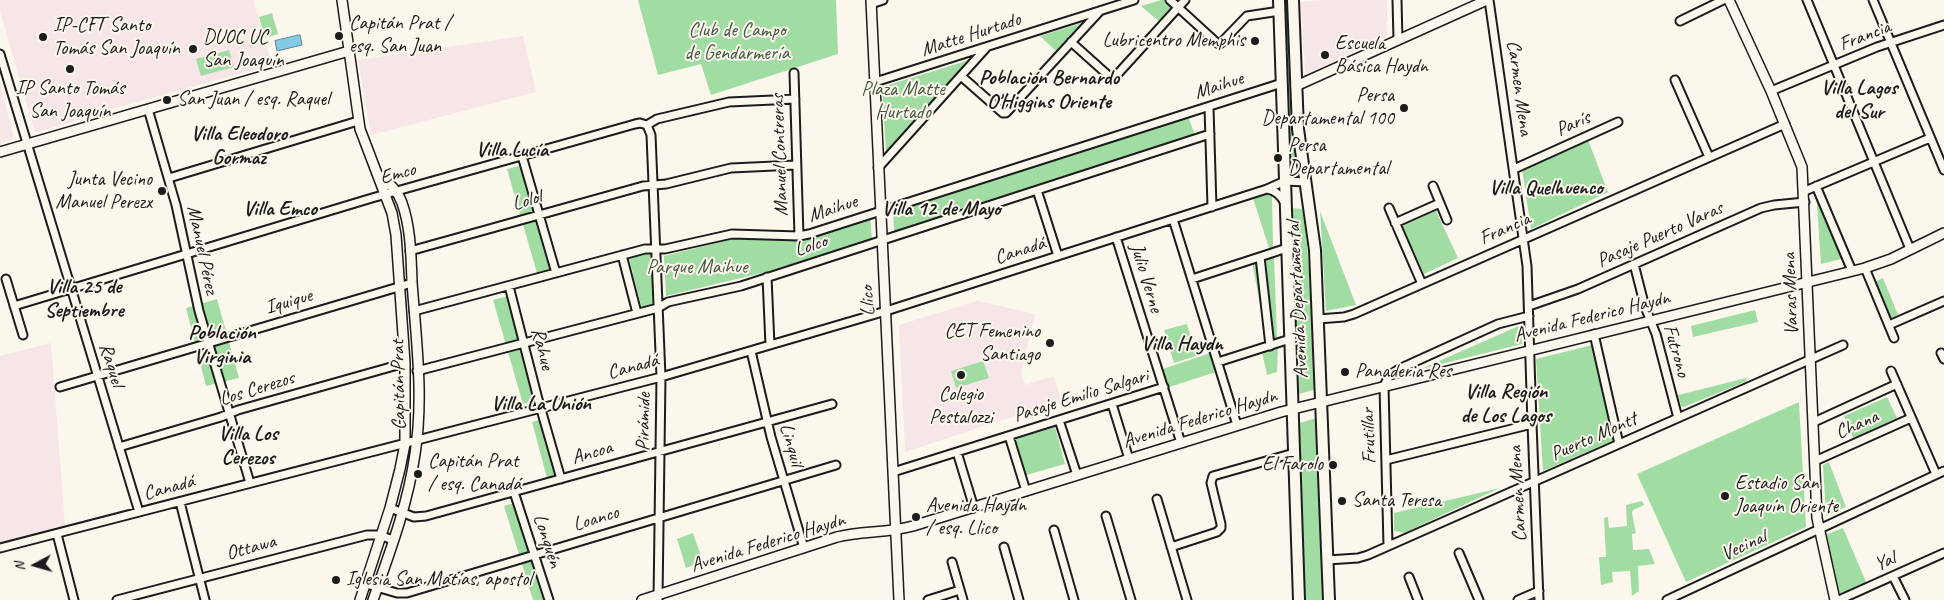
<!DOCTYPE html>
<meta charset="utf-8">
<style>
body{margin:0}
#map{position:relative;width:1944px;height:600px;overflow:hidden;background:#fbf7ec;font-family:Caveat,sans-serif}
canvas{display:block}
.north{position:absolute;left:10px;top:540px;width:50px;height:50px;-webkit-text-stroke:4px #fbf7ec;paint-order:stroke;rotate:264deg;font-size:14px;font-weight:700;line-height:20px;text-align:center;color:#1c1c1c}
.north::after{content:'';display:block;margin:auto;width:18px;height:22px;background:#1c1c1c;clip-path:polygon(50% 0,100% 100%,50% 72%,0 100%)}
</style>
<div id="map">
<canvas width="1944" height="600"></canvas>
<div class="north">N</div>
</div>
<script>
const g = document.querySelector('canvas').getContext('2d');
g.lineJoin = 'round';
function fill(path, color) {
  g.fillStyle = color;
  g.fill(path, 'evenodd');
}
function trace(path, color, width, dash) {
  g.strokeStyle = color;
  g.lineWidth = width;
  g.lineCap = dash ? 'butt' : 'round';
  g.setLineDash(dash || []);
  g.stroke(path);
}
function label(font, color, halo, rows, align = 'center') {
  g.font = font + ' Caveat,sans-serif';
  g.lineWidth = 4;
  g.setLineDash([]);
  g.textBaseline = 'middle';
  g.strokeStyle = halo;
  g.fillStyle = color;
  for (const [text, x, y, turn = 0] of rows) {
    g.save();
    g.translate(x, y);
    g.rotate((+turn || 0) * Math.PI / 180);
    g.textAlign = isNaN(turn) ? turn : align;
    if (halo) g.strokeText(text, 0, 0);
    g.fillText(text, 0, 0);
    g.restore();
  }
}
fill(new Path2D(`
 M0 0H253L272 65 122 106 35 133 0 11Z
 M1325 0H1387V37L1305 74 1301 2Z
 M523 36 536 92 371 135 358 60Z
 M0 83 14 139 0 144Z
 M978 301 1035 314 1021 373 1025 385 1054 376 1061 401 905 452 899 326 902 324Z
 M51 343 65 525 0 542V356Z`), '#f7e6e7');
fill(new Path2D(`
 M638 0H836L838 54 711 95 701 64 658 75Z
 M1161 0H1168L1176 7 1161 23 1141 6Z
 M1283 0H1289L1296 164 1289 163Z
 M272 13 278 34 265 38 259 17Z
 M1085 22 1057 52 1040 36Z
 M229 50 234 67 201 76 196 59Z
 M966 61 960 70 886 151 882 87Z
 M1187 114 1195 135 894 232 893 209Z
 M1588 140 1608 192 1531 229 1522 169Z
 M522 165 552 269 537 273 507 169Z
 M1816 190 1845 258 1821 264Z
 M1266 192 1272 195 1273 247 1269 248 1252 195Z
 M1292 208 1302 209 1307 243 1317 389 1299 394Z
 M1320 211 1356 305 1326 311Z
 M1436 211 1458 258 1424 274 1402 226Z
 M870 216 872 239 766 272 666 296 664 256 737 238 799 240Z
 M651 253 653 306 642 309 629 258Z
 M1274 256 1277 339 1267 342 1252 261Z
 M1883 278 1898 315 1889 318 1874 282Z
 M508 296 535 400 523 404 493 300Z
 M217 299 239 378 206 386 186 308Z
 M1755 310 1758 322 1693 337 1691 326Z
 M1187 324 1196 356 1174 363 1164 330Z
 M1521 325 1522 344 1421 369Z
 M1592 345 1614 440 1543 471 1536 359Z
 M1278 347 1277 372 1267 375 1262 352Z
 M1213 352 1219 371 1166 388 1160 370Z
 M983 361 989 378 956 388 951 371Z
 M1746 378 1747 381 1684 407 1681 406 1678 395Z
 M1887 397 1897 418 1853 438 1844 416Z
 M1799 402 1806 527 1686 582 1637 474Z
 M1317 418 1324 600H1305L1299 423Z
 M542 419 558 475 547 478 532 422Z
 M1055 427 1065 464 1023 476 1013 440Z
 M1829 462 1846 507 1826 516 1823 465Z
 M1500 488 1404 533 1394 531V513Z
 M1642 501 1644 505 1633 510 1632 513 1636 533 1632 534 1633 550 1649 549 1655 564 1638 566 1639 591 1632 596 1630 571 1612 572 1613 582 1601 585 1599 557H1606L1604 518 1608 517 1609 528 1627 526 1626 505Z
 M514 503 546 600H533L504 506Z
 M1843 528 1869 589 1851 597 1852 600H1841L1825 535Z
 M693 533 703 562 686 568 677 539Z`), '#a1dda3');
const water = new Path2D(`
 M300 35 302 45 277 51 275 41Z`);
fill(water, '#83cbe4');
trace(water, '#5a8594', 1);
const street = new Path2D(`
 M1170 0 1217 43 1220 44 1247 16 1280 11
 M1397 0 1398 40
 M1489 0 1527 266 1532 424 1539 600
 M1807 0 1910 249
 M1873 0 1944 170
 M871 4 883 0
 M1680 21 1723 0
 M1071 42 1110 77 1114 78 1185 0
 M0 54 139 512
 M794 73 799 236
 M961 76 1003 113H1006L1100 11
 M1675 80 1709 157
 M875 82 1134 0
 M1771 91 1877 47 1944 25
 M1209 107 1212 207
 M148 109 176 205 199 311 250 483
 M647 125 651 135 661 377 658 600
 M647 125 657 119 729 102 795 99
 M522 156 556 273
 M878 168 986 48
 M1514 169 1618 122
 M169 178 358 121
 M1433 186 1447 220
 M1816 186 1852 271
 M1267 189C1276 190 1281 196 1285 203
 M1037 190 1058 256
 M1805 191 1930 138
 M1389 208 1422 284
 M1173 219 1237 425
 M1395 223 1440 203
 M1116 237 1181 443
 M410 251 643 186 666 184 731 168 796 165
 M622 255 637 313
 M1260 257 1270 346
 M1634 264 1645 307 1656 334 1678 418
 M1865 268 1894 338
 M767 277 770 345
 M6 279 23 335
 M1192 279 1287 248
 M509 286 538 399 561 479
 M14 306 372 198 635 124 640 123 647 125
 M1529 306 1578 289 1761 208 1774 205 1805 202
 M414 311 645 249H665L732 234 799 236 809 234 1282 83
 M1318 319 1344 317 1354 314 1785 124
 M1889 325 1944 301
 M1594 334 1619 444
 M751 351 771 437 804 548
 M1941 353 1944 359
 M1218 362 1290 339
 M417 371 658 308 668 302 741 286 1210 134
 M1891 371 1936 474
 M60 387 412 283
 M1112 404 1129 459
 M1059 420 1077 475
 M1814 422 1897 384
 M1009 436 1026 491
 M119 447 221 417 238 410 405 363
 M957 452 974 508
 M1386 460 1532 424
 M1815 461 1911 418
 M893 472 1164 387
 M514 492 549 600
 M1157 499 1187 600
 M180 502 205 600
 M390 508 414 517 426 516 832 404
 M1106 516 1131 600
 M1054 530 1074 600
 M57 534 74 600
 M1388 546 1384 386C1387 378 1392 373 1399 369L1498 324 1529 316
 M1004 547 1019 600
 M1171 547 1217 532 1221 528V524L1211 483 1213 476 1294 453
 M0 548 661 377 886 311 1267 189 1285 181 1306 182
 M1459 553 1479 600
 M1327 560 1358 558 1368 555 1843 345
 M952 562 963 600
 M1893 576 1905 600
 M1409 577 1418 600
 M366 584 397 593H407L836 465
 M117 600 367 535H379L393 540
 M928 600 960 590
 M1518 600 1539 591
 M1667 600 1944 471
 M1839 600 1944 553`);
const secondary = new Path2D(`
 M342 0 360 129 392 213 396 235 405 363V444L400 469 390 508 360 600
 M871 0 899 600
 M1729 0 1771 91 1802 167 1817 518 1835 600
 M1296 86 1487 0
 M0 152 349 51
 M373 600C390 552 408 504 415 454 424 398 416 338 412 282 411 257 411 228 402 203 398 191 389 182 378 175
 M642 600 837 537C862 531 888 533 913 526L1281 412 1865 268 1891 259 1944 233`);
const primary = new Path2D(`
 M1279 0 1299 600
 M1293 0 1298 129 1315 250 1329 600`);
trace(street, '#1c1c1c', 11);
trace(secondary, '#1c1c1c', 12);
trace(primary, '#1c1c1c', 14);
trace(street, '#fbf7ec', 7);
trace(secondary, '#fbf7ec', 9);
trace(primary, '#fbf7ec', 10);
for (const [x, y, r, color] of [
 [339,36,5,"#1c1c1c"],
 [43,37,5,"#1c1c1c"],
 [1255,41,5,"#1c1c1c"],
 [193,49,5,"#1c1c1c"],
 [1325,55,5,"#1c1c1c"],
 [70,69,5,"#1c1c1c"],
 [167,100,5,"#1c1c1c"],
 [1404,108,5,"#1c1c1c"],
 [1278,158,5,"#1c1c1c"],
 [162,191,5,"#1c1c1c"],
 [1050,343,5,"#1c1c1c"],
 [1345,372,5,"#1c1c1c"],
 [961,375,5,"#1c1c1c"],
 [1333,465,5,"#1c1c1c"],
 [418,474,5,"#1c1c1c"],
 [1725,496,5,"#1c1c1c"],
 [1342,501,5,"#1c1c1c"],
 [916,517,5,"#1c1c1c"],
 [336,580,5,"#1c1c1c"]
]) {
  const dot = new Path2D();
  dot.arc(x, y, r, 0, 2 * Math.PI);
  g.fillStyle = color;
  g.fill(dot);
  trace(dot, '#fbf7ec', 2);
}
label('20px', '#1c1c1c', '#fbf7ec', [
 ["Capitán Prat /",349,24],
 ["esq. San Juan",349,47],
 ["IP-CFT Santo",53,26],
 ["Tomás San Joaquín",53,49],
 ["DUOC UC",203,38],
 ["San Joaquín",203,61],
 ["Lubricentro Memphis",1245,41,"right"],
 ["Escuela",1335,44],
 ["Básica Haydn",1335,67],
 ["IP Santo Tomás",70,89,"center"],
 ["San Joaquín",70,112,"center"],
 ["Persa",1394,96,"right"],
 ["Departamental 100",1394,119,"right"],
 ["San Juan / esq. Raquel",177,100],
 ["Persa",1288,146],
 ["Departamental",1288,169],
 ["Junta Vecino",152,180,"right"],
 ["Manuel Perezx",152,203,"right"],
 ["CET Femenino",1040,332,"right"],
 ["Santiago",1040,355,"right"],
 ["Panaderia Res",1355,372],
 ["Colegio",961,395,"center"],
 ["Pestalozzi",961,418,"center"],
 ["Capitán Prat",428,462],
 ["/ esq. Canadá",428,485],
 ["El Farolo",1323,465,"right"],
 ["Estadio San",1735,484],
 ["Joaquín Oriente",1735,507],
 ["Santa Teresa",1352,501],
 ["Avenida Haydn",926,506],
 ["/ esq. Llico",926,529],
 ["Iglesia San Matías, apostol",346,580]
], 'left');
label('20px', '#445644', '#fbf7ec', [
 ["Club de Campo",737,31],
 ["de Gendarmería",737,54],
 ["Plaza Matte",903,90],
 ["Hurtado",903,113],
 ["Parque Maihue",697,268]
]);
label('20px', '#1c1c1c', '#fbf7ec', [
 ["Matte Hurtado",971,35,-18],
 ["Francia",1865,36,-21],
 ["Maihue",1219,86,-18],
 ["Carmen Mena",1519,88,82],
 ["París",1573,124,-24],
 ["Manuel Contreras",780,155,-92],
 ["Emco",398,174,-15],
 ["Lolol",527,201,-16],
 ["Maihue",833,209,-18],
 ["Francia",1505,229,-24],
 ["Pasaje Puerto Varas",1660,235,-24],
 ["Lolco",811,246,-18],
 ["Manuel Pérez",202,250,78],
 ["Canadá",1020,251,-18],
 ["Julio Verne",1146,278,73],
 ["Varas Mena",1791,294,-92],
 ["Avenida Departamental",1298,300,-93],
 ["Llico",868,301,-93],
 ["Iquique",289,302,-16],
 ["Avenida Federico Haydn",1592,317,-14],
 ["Rahue",542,349,76],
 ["Futrono",1676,351,74],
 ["Raquel",111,365,73],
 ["Canadá",633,367,-15],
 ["Capitán Prat",399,385,-91],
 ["Los Cerezos",257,389,-17],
 ["Pasaje Emilio Salgari",1081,396,-17],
 ["Avenida Federico Haydn",1200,419,-17],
 ["Pirámide",644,422,-89],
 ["Chana",1857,425,-24],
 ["Frutillar",1369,436,-92],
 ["Puerto Montt",1594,437,-24],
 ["Linquil",791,445,74],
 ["Ancoa",592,453,-16],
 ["Canadá",169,488,-15],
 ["Carmen Mena",1518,494,-93],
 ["Loanco",596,519,-17],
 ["Lonquén",547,541,72],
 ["Avenida Federico Haydn",768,543,-17],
 ["Vecinal",1744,546,-25],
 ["Ottawa",251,548,-15],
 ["Yal",1885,562,-24]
]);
label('bold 21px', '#1c1c1c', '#fbf7ec', [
 ["Población Bernardo",1049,78],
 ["O'Higgins Oriente",1049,102],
 ["Villa Lagos",1859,88],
 ["del Sur",1859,112],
 ["Villa Eleodoro",239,134],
 ["Gormaz",239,158],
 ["Villa Lucía",512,150],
 ["Villa Quelhuenco",1546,188],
 ["Villa Emco",280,209],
 ["Villa 12 de Mayo",941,209],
 ["Villa 25 de",84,287],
 ["Septiembre",84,311],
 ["Población",222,333],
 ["Virginia",222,357],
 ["Villa Haydn",1182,344],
 ["Villa Región",1506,392],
 ["de Los Lagos",1506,416],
 ["Villa La Unión",541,404],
 ["Villa Los",248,434],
 ["Cerezos",248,458]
]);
</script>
